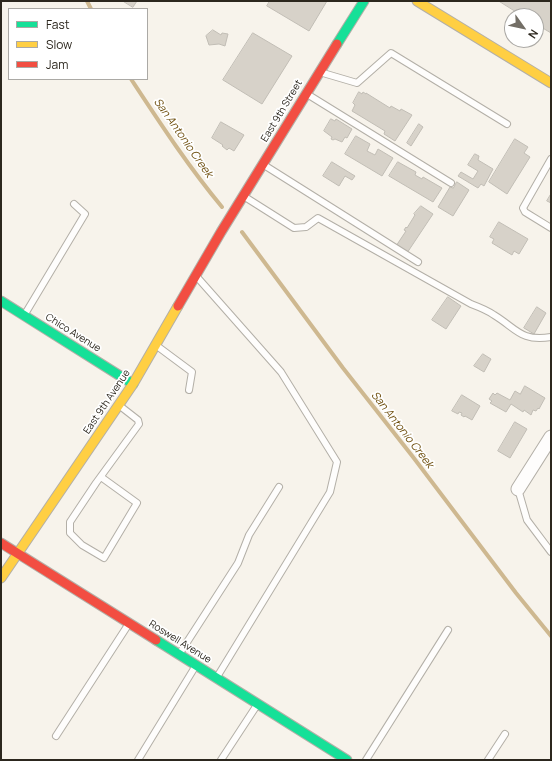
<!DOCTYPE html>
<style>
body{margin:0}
#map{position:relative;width:552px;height:761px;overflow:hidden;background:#f7f3eb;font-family:Manrope,sans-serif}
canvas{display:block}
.frame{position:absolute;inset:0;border:2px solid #2c271e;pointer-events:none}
.legend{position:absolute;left:8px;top:8px;width:140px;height:72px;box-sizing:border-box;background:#fff;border:1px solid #aba9a5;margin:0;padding:5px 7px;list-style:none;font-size:12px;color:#2c271e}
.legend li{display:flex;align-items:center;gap:8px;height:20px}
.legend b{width:20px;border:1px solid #aba9a5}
.north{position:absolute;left:504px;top:8px;width:40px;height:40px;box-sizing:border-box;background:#fff;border:1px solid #aba9a5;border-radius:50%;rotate:123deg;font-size:11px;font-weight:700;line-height:16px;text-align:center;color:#2c271e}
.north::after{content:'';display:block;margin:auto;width:14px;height:18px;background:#736e66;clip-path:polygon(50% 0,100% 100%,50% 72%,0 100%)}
</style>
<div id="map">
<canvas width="552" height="761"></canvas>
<div class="frame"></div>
<ul class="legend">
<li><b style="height:5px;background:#16e098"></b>Fast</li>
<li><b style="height:5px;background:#ffcf43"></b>Slow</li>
<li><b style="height:5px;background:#f24e42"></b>Jam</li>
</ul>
<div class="north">N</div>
</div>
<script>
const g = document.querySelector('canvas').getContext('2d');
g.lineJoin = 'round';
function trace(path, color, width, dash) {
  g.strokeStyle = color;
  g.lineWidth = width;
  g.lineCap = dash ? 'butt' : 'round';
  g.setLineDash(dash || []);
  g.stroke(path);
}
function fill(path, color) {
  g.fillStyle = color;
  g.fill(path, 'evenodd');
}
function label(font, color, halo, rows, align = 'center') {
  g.font = font + ' Manrope,sans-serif';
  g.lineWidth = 3.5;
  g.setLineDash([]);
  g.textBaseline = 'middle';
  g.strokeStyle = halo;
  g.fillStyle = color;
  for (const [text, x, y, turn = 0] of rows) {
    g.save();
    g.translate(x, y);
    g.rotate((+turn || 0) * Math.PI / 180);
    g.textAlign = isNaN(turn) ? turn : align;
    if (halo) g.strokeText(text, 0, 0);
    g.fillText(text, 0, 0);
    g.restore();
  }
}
trace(new Path2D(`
 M87 1 91 9
 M131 79C160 123 188 166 222 207
 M242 232 343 368 413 457 516 593 551 636`), '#ceb890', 4);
const building = new Path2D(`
 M123 1H137L133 7Z
 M270 1H327L309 31 267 6Z
 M499 1H551V33L536 24V16H523Z
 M213 30 221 35 222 33 228 34 225 46 219 44 209 45 206 36Z
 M253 33 292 56 262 104 223 80Z
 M359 92 362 94 363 92 366 94V93L390 108 391 106 400 111 401 109 412 115 395 141 384 134 385 131 352 111 355 105 353 103Z
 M331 119 335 121 336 119 352 129 347 138 345 137 342 142 335 139 333 140 331 139 332 137 324 131Z
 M221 122 244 135 234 151 229 148 227 150 222 146 223 145 212 138Z
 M419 124 423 127 411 146 407 143Z
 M356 136 370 144 367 151 375 155 378 149 393 158 382 176 345 154Z
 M515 139 528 147 524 153 530 157 507 194 489 182Z
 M475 154 479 156 478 160 493 169 484 186 481 184 478 188 458 176 461 172 473 179 478 171 468 165Z
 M332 162 355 176 352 180 345 176 339 186 323 176Z
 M398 162 416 172 415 175 422 179 423 177 442 188 433 202 389 176Z
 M457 182 469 190 453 216 438 207 450 187 453 188Z
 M551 194V203L547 201Z
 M421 206 433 214 407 253 396 246 406 231 404 230 406 227 407 228 415 215 414 214Z
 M499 222 528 239 519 254 514 251 512 255 492 243 494 239 490 237Z
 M448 297 461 306 446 329 432 320Z
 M537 307 546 313 534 334 524 328Z
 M483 354 491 359 484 372 474 366Z
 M525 386 545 398 539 409 538 408 536 411 533 410 531 415 524 410 523 412 511 404 506 412 490 403 492 401 489 399 493 393 495 395 497 393 510 400 515 391 520 394Z
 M462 395 480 406 472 420 465 416 464 417 461 415 462 413 459 412 458 414 452 411Z
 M515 422 527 429 510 458 498 451Z`);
fill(building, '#d7d2c9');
trace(building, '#c1bdb5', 1);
const lane = new Path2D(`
 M323 73 357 83 391 53 507 124
 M307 94 451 183
 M551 159 523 208 525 212 551 228
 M264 165 418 262
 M245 197 294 228 306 227 318 218 471 304C479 307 487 310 494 315 517 329 521 342 551 337
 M197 277 281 372 337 462 330 492 217 677
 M25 314 85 214 74 204
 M157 346 192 372 189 390
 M101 477 137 503 104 558 82 545 70 533V522L96 483 139 424 138 420 120 406
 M518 489 527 520 551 552
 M180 653 238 563 249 535 279 487
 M56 736 128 625
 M138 760 195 667
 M221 760 257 705
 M366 760 448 630
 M488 760 505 734`);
const street = new Path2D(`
 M518 489 551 437`);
const fast = new Path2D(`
 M337 44 364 1
 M1 301 133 384
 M156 640 347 760`);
const slow = new Path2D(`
 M417 1 551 83
 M1 578 133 384 178 306`);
const jam = new Path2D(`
 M178 306 221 232 337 44
 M1 543 156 640`);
trace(lane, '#b3afa7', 8);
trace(street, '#b3afa7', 15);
trace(fast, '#b3afa7', 11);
trace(slow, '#b3afa7', 11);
trace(jam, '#b3afa7', 11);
trace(lane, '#fefdfc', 6);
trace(street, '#fefdfc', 13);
trace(fast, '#16e098', 9);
trace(slow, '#ffcf43', 9);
trace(jam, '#f24e42', 9);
label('10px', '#2c271e', '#fff', [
 ["East 9th Street",282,111,-59],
 ["Chico Avenue",73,333,32],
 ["East 9th Avenue",107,402,-56],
 ["Roswell Avenue",180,642,32]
]);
label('italic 11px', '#705111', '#fff', [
 ["San Antonio Creek",183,138,55],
 ["San Antonio Creek",402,430,52]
]);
</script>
